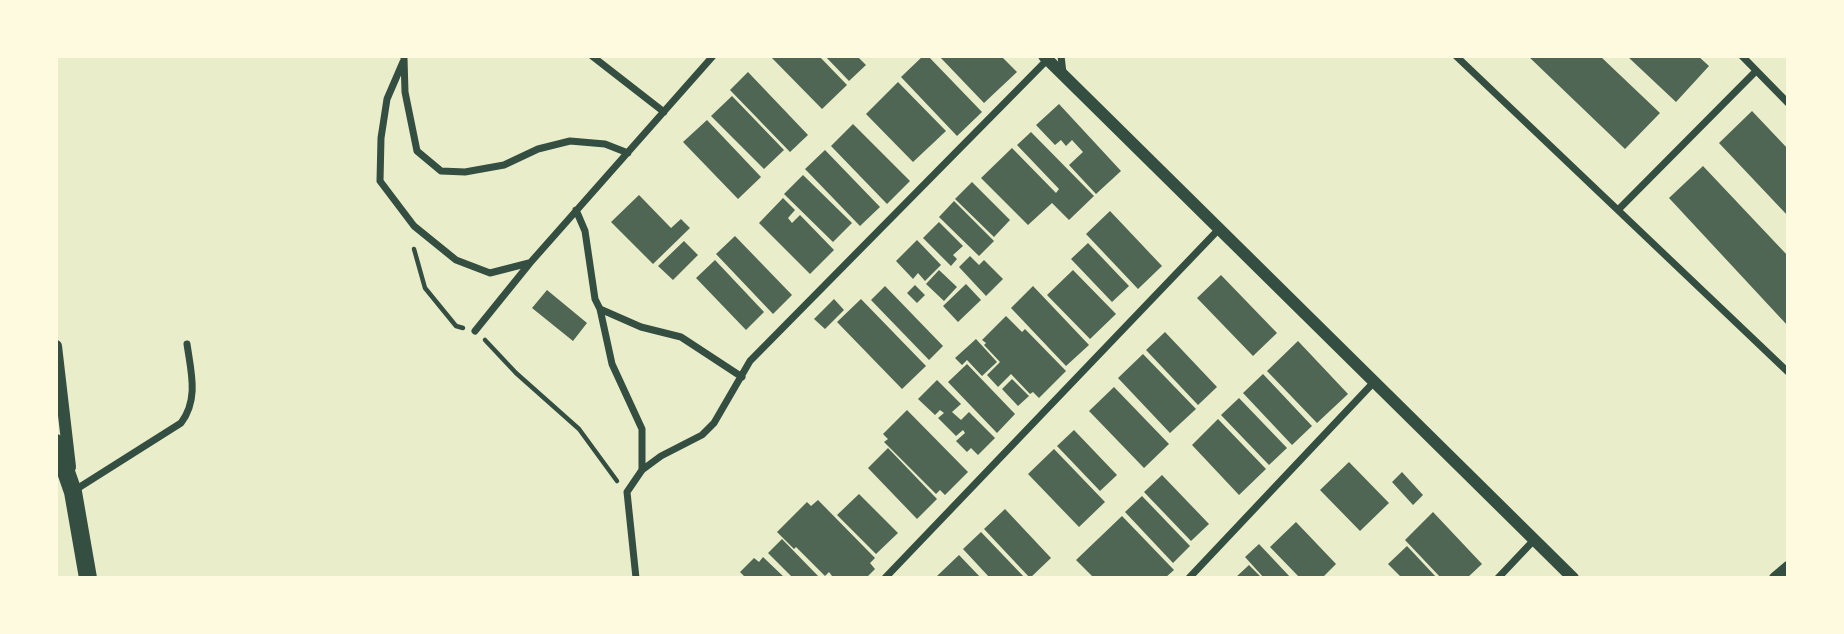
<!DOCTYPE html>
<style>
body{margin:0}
#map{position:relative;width:1844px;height:634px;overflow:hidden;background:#e9edc9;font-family:Commissioner,sans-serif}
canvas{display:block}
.frame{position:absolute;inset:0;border:58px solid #fefae0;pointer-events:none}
</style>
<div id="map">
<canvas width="1844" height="634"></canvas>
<div class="frame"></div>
</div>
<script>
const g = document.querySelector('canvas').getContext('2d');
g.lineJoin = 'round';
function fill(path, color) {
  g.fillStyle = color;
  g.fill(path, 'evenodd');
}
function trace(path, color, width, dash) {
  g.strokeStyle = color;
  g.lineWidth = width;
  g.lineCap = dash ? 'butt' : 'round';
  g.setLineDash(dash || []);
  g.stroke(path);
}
fill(new Path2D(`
 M770 56H819L847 85 822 109Z
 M825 56H857L866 65 849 81Z
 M923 56H928L982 112 957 136 901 77Z
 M939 56H1001L1017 72 984 103Z
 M1528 56H1600L1660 113 1625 149Z
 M1627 56H1698L1709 66 1676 102Z
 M748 72 808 135 790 152 730 90Z
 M898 82 946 131 913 162 866 114Z
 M732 96 784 150 764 169 711 116Z
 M1059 104 1121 171 1096 194 1069 165 1083 152 1072 140 1066 146 1061 140 1055 145 1036 125Z
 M1752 111 1788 149V216L1719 143Z
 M707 120 761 177 738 199 683 142Z
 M853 124 910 181 887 204 831 146Z
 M1031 132 1094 196 1069 220 1052 203 1028 225 981 178 1012 148 1056 193 1059 189 1017 145Z
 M825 150 880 207 860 226 805 169Z
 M1703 166 1788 256V326L1669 198Z
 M803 175 852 223 833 242 784 194Z
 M972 182 1010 220 994 237 955 199Z
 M639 195 671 228 681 219 690 228 653 264 611 222Z
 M783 198 795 210 788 218 792 223 800 215 834 250 810 274 759 223Z
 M954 201 994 241 979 256 939 217Z
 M1110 211 1162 266 1138 289 1086 234Z
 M939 222 963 246 953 255 957 259 951 266 923 238Z
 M735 236 792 295 773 314 716 254Z
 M917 240 941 265 925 281 918 273 913 279 896 261Z
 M684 241 698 255 673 280 658 266Z
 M1088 243 1129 286 1112 302 1071 259Z
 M970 256 979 265 984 260 1003 279 986 296 959 267Z
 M715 260 764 312 746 330 696 278Z
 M939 270 957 287 944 301 926 284Z
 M1073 270 1116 314 1090 339 1047 295Z
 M1221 275 1277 333 1253 356 1197 298Z
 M966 284 981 300 958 322 943 306Z
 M915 285 925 295 917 303 907 293Z
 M885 286 943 346 929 360 871 300Z
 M1033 286 1089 345 1066 366 1011 308Z
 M547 290 587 323 573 341 532 308Z
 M834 299 844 310 825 329 814 319Z
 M861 299 926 366 902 389 837 322Z
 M1006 316 1022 332 1025 329 1066 371 1039 398 1033 392 1030 394 1011 374 998 387 987 375 1000 362 984 345 986 343 982 340Z
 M1165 332 1217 387 1198 405 1146 350Z
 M976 339 997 362 982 376 967 360 962 365 955 358Z
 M1298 341 1348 394 1317 423 1267 371Z
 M1143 354 1196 409 1170 433 1118 378Z
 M967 364 1015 414 997 433 948 382Z
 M1263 374 1312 426 1292 445 1243 393Z
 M1012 379 1029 396 1018 406 1002 389Z
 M937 380 961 404 952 412 961 420 969 412 995 438 978 455 971 448 967 452 956 441 965 433 963 430 956 436 938 418 944 413 940 410 935 415 918 399Z
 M1114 387 1169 444 1144 468 1089 411Z
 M1239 398 1287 448 1269 465 1221 415Z
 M907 410 968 472 945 495 940 490 936 494 884 442 888 439 883 434Z
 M1218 419 1266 469 1239 495 1192 445Z
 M1074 430 1117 475 1100 491 1057 446Z
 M888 448 937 499 917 519 868 468Z
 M1054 449 1105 502 1079 527 1028 474Z
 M1349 462 1389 503 1360 531 1320 490Z
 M1402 472 1423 495 1413 505 1392 482Z
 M1162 475 1209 524 1191 541 1144 492Z
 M859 494 898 533 876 554 837 515Z
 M1142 496 1190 546 1173 563 1125 512Z
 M818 500 875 558 870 563 875 569 866 578H830L832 576 829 572 825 576 796 547 794 549 777 532 807 502 811 506Z
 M1005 509 1051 558 1030 578 984 529Z
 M1433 512 1482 564 1467 578H1441L1405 540Z
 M1122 516 1174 570 1165 578H1094L1076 560Z
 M1296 522 1336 564 1322 578H1300L1270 547Z
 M981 532 1025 578H990L963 549Z
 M782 539 820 578H793L768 553Z
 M1259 544 1291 578H1264L1245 557Z
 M1407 546 1437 578H1402L1388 564Z
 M959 555 981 578H939L937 576Z
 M763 557 785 578H746L740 572 754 558 759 562Z
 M1249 565 1262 578H1235Z`), '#4f6655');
trace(new Path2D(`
 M414 249 425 288 456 326 463 328
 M485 340 516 373 579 429 617 481`), '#344e41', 4.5);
trace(new Path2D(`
 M592 56 664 112
 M1061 56 1063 73
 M1456 56 1788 372
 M1742 56 1788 103
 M404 58 405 92 417 151 441 171 465 172 504 165 538 149 570 141 605 144 628 153
 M403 62 387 99 381 138 380 181 414 226 456 260 490 273 529 263
 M576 210 585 231 595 299 600 309 641 327 681 337 742 377
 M1618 210 1756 71
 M600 309 612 364 642 429V470
 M475 331 530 263 713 56
 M75 490 181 423C199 399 191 372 187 344
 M636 578 627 492 642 470 661 456 702 435 714 423 750 361 1047 60
 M885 578 1219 229
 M1189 578 1374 382
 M1498 578 1534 540`), '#344e41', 7);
trace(new Path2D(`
 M1044 56 1573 578
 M56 346 70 467
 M1775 578 1788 567`), '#344e41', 12);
trace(new Path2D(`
 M56 443 73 492 88 578`), '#344e41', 18);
</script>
